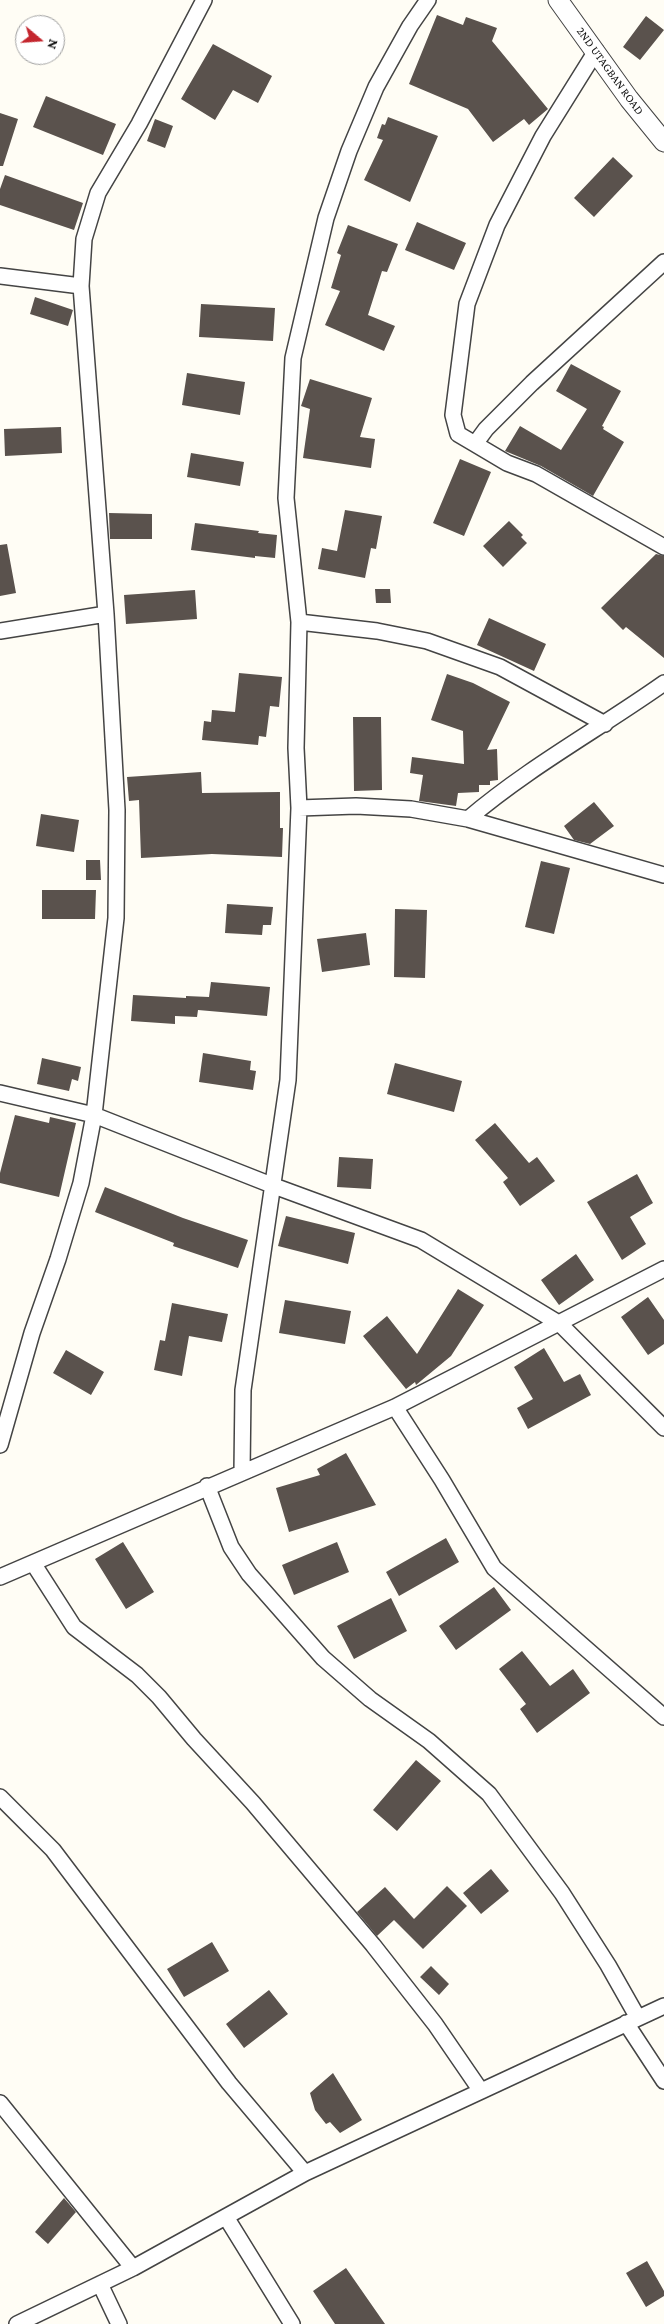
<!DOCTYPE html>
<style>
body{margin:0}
#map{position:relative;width:664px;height:2324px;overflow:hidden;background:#fffdf5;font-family:"Crimson Pro",serif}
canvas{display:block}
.north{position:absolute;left:15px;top:15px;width:50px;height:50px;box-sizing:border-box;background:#fff;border:1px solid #a0a0a0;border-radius:50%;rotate:108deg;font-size:14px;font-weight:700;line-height:20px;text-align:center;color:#111}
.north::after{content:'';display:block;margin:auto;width:18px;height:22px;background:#c4262e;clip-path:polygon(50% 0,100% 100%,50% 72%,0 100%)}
</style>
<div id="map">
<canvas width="664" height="2324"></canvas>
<div class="north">N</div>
</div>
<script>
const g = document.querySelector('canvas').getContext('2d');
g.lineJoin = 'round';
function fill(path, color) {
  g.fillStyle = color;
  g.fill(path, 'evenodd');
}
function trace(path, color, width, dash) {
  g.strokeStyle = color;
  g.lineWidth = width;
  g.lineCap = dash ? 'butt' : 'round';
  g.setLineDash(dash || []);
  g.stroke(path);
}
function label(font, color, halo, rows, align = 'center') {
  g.font = font + ' "Crimson Pro",serif';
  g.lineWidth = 5;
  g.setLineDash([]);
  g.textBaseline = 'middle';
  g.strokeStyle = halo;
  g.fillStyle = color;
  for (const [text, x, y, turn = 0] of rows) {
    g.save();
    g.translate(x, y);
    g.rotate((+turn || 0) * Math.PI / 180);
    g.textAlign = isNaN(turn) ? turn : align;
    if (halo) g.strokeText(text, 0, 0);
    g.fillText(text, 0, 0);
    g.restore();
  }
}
fill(new Path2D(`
 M437 15 463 25 466 17 497 28 492 41 548 109 529 125 524 119 493 142 468 109 409 84Z
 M646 16 664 30 640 60 623 47Z
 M213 44 272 76 258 103 233 90 215 120 181 99Z
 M46 96 116 124 103 155 33 127Z
 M0 113 18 119 3 166H0Z
 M388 117 438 136 410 202 364 180 383 140 377 138 382 124 385 125Z
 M155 119 173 126 165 148 147 141Z
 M613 157 633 176 594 217 574 198Z
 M5 175 83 203 74 230 0 205V189Z
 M417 222 466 243 454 270 405 250Z
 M348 225 398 244 387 272 382 271 368 315 395 326 384 351 325 325 340 291 331 288 341 255 337 253Z
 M35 297 73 310 68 326 30 314Z
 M201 304 275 308 273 341 199 337Z
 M571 364 621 391 602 426 604 427 603 429 624 442 593 496 541 466 505 451 520 426 561 450 587 409 556 391Z
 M187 373 245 382 240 415 182 405Z
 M310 379 372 398 360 437 375 439 371 468 303 458 310 409 301 406Z
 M61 427 62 453 5 456 4 429Z
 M191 453 244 462 240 486 187 477Z
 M460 459 491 472 464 536 433 523Z
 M345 510 382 516 376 549 371 548 365 578 318 569 322 548 337 551Z
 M109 513 152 514V539H110Z
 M509 521 523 535 521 537 527 543 503 567 483 546Z
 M195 523 259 531 258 533 277 535 275 558 255 556V558L191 550Z
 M7 544 16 593 0 596V545Z
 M656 554 664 556V658L626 627 623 630 601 608Z
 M375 589H390L391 603H376Z
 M195 590 197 619 126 624 124 595Z
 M489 618 546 644 534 671 477 645Z
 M239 673 282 677 279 707 270 706 266 737 259 736 258 745 202 740 204 721 211 722 212 710 235 712Z
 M447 674 473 683 510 702 487 750 497 749 498 780 490 781V785H479V792L458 793 456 806 419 801 423 775 410 773 412 757 464 764 463 731 431 720Z
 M353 717H381L382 790 354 791Z
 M201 772 202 793 280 792V828H283L282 857 212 854 141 858 139 800 129 801 127 777Z
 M594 802 614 826 590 844 574 840 564 826Z
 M41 814 79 820 74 852 36 846Z
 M86 860H100L101 880H86Z
 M541 861 570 868 554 934 525 927Z
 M42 890H96L95 919H42Z
 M227 904 273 907 271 925H263L262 935 225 933Z
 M395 909 427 910 425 978 394 977Z
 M366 933 370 965 322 972 317 939Z
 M211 982 270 987 267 1016 198 1010 197 1017 175 1016V1024L131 1021 133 995 186 998V996L209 997Z
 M203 1053 251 1061 250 1070 256 1071 253 1090 199 1082Z
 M42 1058 81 1067 78 1081 72 1079 69 1091 37 1084Z
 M395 1063 462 1081 454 1112 387 1094Z
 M15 1115 49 1123 50 1117 76 1123 59 1197 0 1183V1173Z
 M495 1123 529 1163 537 1157 555 1181 520 1206 503 1182 508 1178 475 1140Z
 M339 1157 373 1159 371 1189 337 1187Z
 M637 1174 653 1203 630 1217 646 1244 622 1260 587 1202Z
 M105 1187 183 1218 248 1240 238 1268 173 1246 174 1243 95 1212Z
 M286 1216 355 1233 348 1264 278 1246Z
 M576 1254 594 1280 559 1305 541 1280Z
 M458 1289 484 1305 451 1356 416 1385 415 1382 406 1389 363 1336 387 1316 417 1354Z
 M648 1297 664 1320V1344L648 1355 621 1317Z
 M285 1300 351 1311 345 1344 279 1333Z
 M172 1303 228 1314 222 1342 189 1336 182 1376 154 1370 160 1340 165 1341Z
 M544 1348 564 1382 580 1374 591 1395 528 1429 517 1408 533 1399 514 1367Z
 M66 1350 104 1372 91 1395 53 1373Z
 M346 1453 376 1505 289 1532 276 1488 320 1475 317 1469Z
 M446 1538 459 1562 399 1596 386 1572Z
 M123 1542 154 1592 126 1609 95 1559Z
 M337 1542 349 1572 294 1595 282 1565Z
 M494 1587 511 1610 456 1650 439 1626Z
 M391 1598 407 1631 354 1659 337 1626Z
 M522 1651 550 1686 573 1669 590 1693 537 1733 520 1709 526 1704 499 1669Z
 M416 1760 441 1781 397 1831 373 1810Z
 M491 1869 509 1891 481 1914 463 1893Z
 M447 1886 467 1906 423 1949 394 1920 377 1936 357 1912 385 1887 414 1919Z
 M212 1942 229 1971 184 1997 167 1969Z
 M431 1966 449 1984 439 1995 420 1977Z
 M269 1990 288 2014 244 2048 226 2024Z
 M333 2073 362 2120 340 2133 330 2122 326 2124 315 2110 310 2093Z
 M64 2198 76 2212 48 2244 35 2232Z
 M647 2261 664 2291V2296L646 2307 626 2273Z
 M346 2268 385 2324H335L313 2291Z`), '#5a524d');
const minor = new Path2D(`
 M664 262 532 383 486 429 475 444 507 463 536 474 664 547
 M0 276 81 286
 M475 444 458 434 453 415 467 304 497 225 543 136 596 51
 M299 622 377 631 427 641 500 667 605 724
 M0 631 106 614
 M664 683C599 729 529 767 468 819L664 875
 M299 808 356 806 411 809 468 819
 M0 1093 94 1115 274 1186 421 1240 560 1324 664 1428
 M395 1407 442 1480 494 1568 664 1717
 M0 1445 32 1333 58 1259 81 1183 94 1115 116 918 117 810 106 614 81 286 84 239 98 193 139 124 204 0
 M242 1472 243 1390 288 1080 299 808 296 748 299 622 286 498 293 358 326 218 349 151 376 87 410 26 428 0
 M207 1486 231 1547 249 1574 323 1658 370 1699 429 1741 489 1794 562 1893 608 1965 638 2018
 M33 1563 74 1627 137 1675 159 1697 194 1739 253 1803 373 1945 435 2024 481 2091
 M0 1577 395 1407 664 1269
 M0 1797 53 1850 229 2083 305 2173
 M626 2023 664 2081
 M0 2103 133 2268
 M226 2217 292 2324
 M100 2284 119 2324
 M17 2324 133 2268 305 2173 664 2006`);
const tertiary = new Path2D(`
 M558 0 629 99 664 142`);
trace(minor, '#444', 18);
trace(tertiary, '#444', 21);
trace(minor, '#fff', 15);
trace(tertiary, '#fff', 19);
label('12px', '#111', '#fff', [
 ["2ND UTAGBAN ROAD",610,71,54]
]);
</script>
